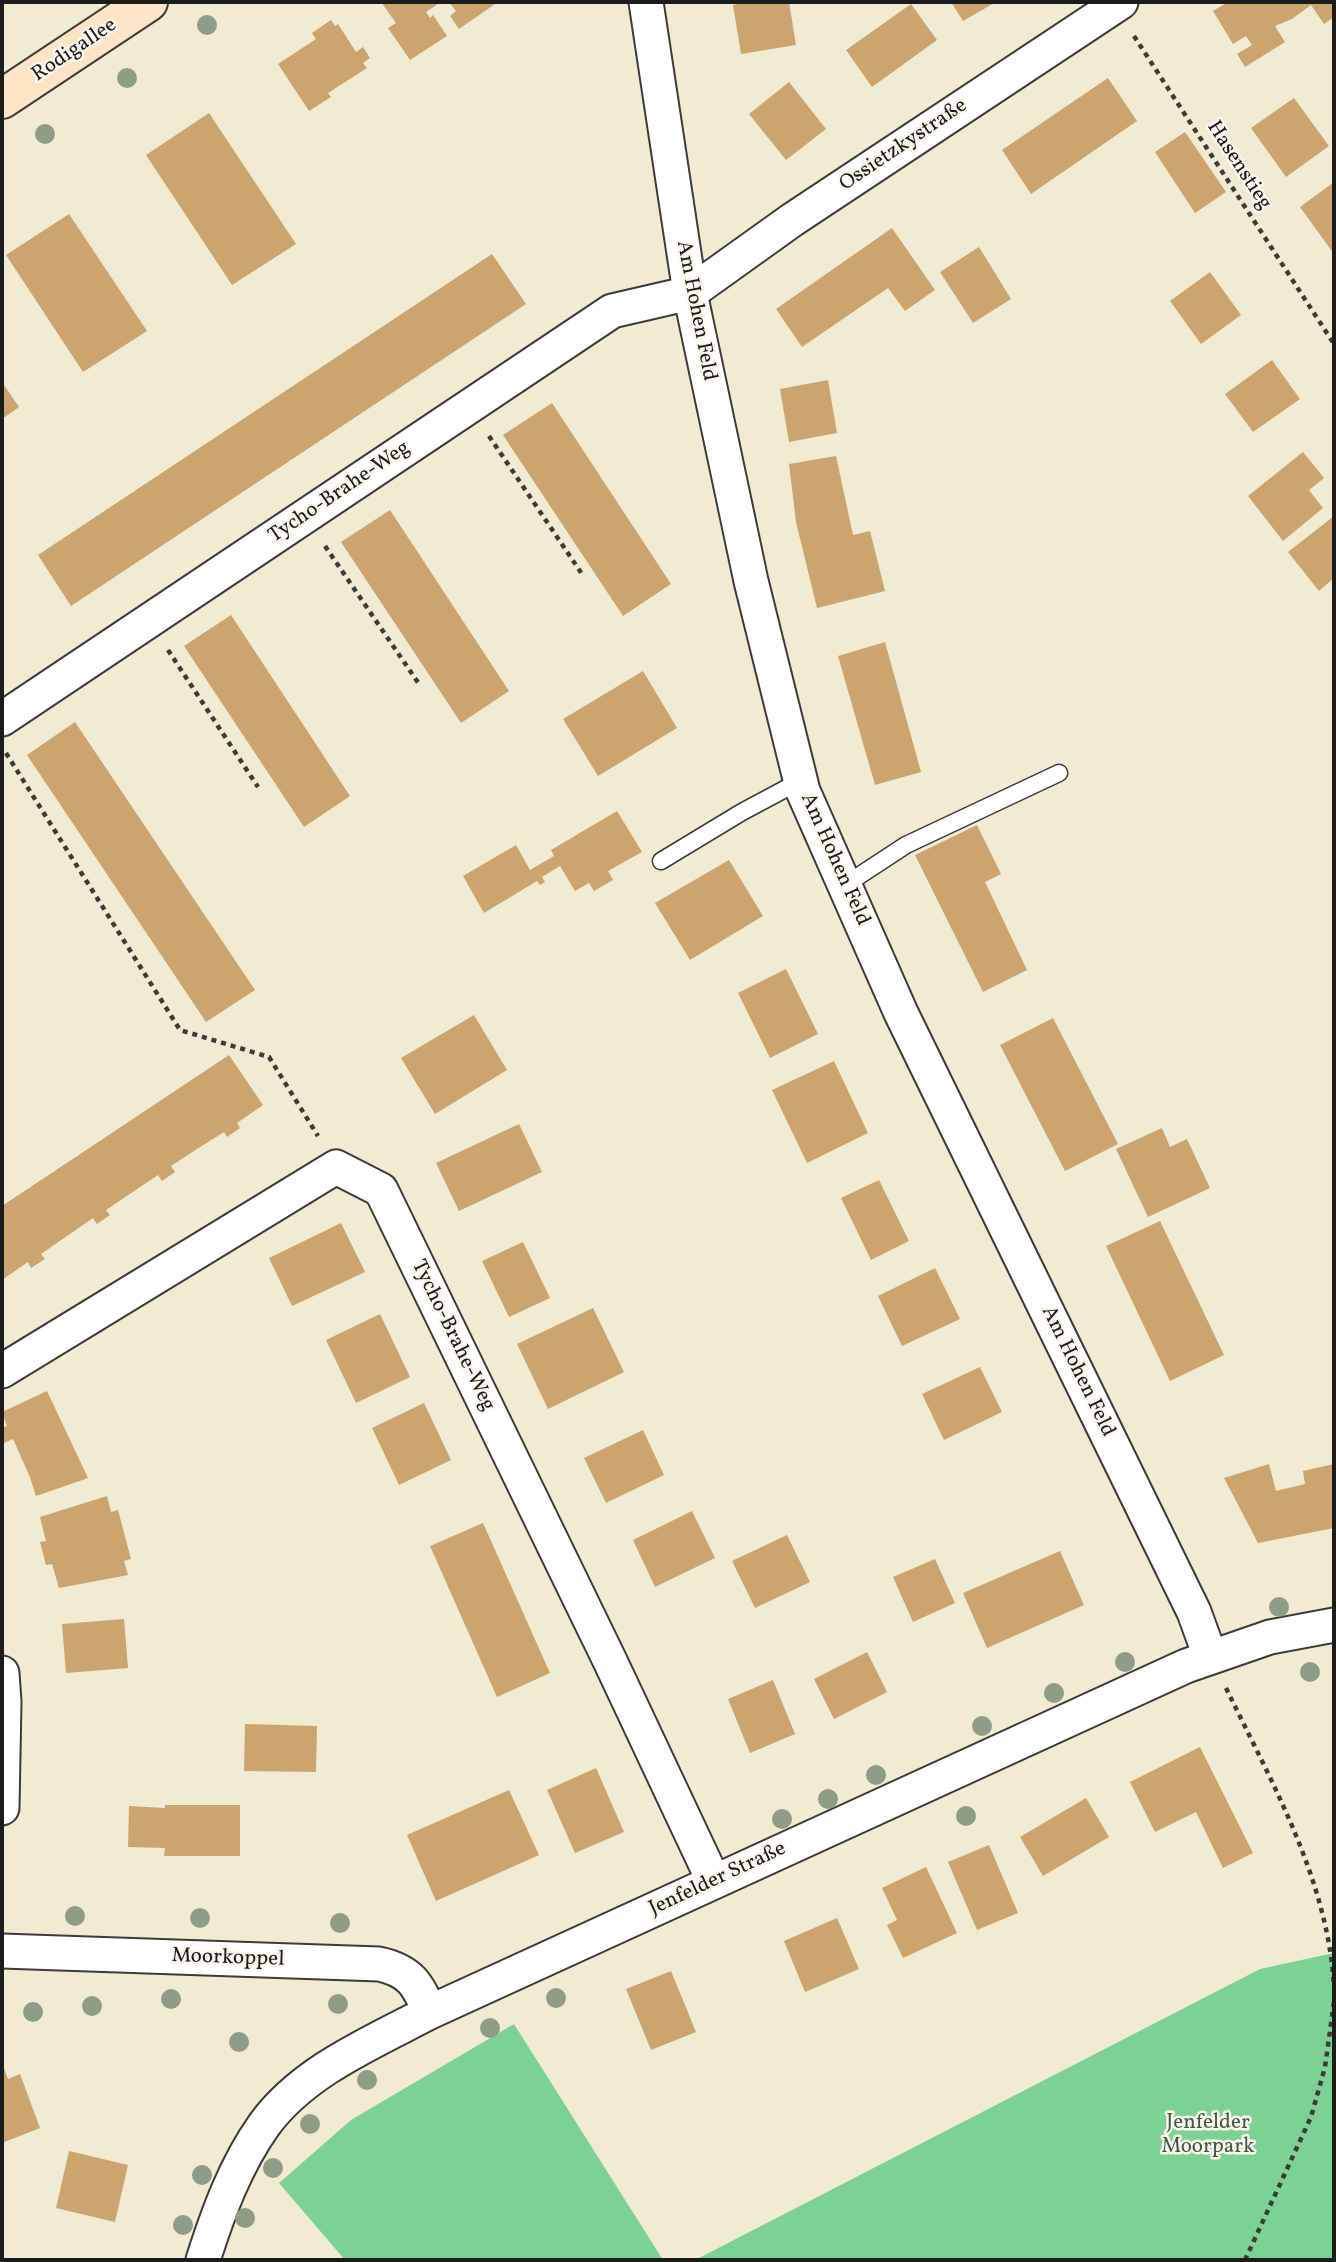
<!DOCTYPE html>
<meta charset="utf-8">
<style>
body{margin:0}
#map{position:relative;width:1336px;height:2262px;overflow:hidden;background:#f1ebd4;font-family:Vollkorn,serif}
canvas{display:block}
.frame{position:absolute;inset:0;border:4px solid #1c1c1c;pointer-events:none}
</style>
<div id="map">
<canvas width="1336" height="2262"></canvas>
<div class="frame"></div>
</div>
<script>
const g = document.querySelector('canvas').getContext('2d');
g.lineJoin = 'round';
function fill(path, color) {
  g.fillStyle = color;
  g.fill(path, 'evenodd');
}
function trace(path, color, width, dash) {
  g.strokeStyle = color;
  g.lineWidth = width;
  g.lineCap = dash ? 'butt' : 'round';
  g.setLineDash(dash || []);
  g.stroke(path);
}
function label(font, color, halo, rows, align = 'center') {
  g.font = font + ' Vollkorn,serif';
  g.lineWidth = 5;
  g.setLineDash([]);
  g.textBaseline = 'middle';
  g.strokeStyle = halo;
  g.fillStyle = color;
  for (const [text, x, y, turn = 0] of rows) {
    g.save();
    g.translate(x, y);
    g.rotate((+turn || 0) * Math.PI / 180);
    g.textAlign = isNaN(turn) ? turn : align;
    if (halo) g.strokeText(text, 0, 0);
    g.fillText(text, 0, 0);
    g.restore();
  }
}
fill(new Path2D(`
 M1334 1953V2260H695L1260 1969Z
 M514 2024 663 2260H345L279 2183 351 2120Z`), '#7cd195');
fill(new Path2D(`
 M381 2H441L426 12 430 18 433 15 447 36 410 60 388 28 396 23Z
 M449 2H498L459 29 450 16 456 11Z
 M749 2H789L796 45 741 54 733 5Z
 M951 2H996L963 21Z
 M1228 2H1334V17L1324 24 1311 5 1292 19 1275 26 1285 42 1245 67 1237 54 1252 45 1246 36 1233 44 1213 11Z
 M911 4 937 40 872 87 846 50Z
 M331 20 335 26 338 24 356 52 363 47 370 58 363 63 367 68 328 93 331 97 309 111 278 64 316 39 312 33Z
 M1108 78 1137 121 1031 194 1002 150Z
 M789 82 826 129 786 160 749 114Z
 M1294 98 1329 146 1286 177 1251 128Z
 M209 113 296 244 232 285 146 155Z
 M1185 132 1226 192 1195 213 1155 152Z
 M1334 182V254L1300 207Z
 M69 214 147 331 83 372 6 255Z
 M892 228 935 290 905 311 888 288 802 347 776 309Z
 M979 247 1011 299 973 323 940 272Z
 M492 254 526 304 71 606 38 555Z
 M1210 272 1241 315 1201 344 1170 301Z
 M1272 360 1300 399 1253 432 1225 394Z
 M828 380 837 433 789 442 780 389Z
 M2 382 19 407 2 419Z
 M552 403 671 584 623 616 503 435Z
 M1303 452 1324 478 1309 490 1323 508 1283 541 1248 496Z
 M836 456 853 535 870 531 885 591 817 608 796 522 789 464Z
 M390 510 509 691 461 723 341 542Z
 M1334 516V578L1319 591 1288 552Z
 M231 615 350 796 304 827 184 646Z
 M885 642 921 772 875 785 838 656Z
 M643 671 677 728 598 776 563 719Z
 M75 722 255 990 206 1022 27 755Z
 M617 811 642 852 608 871 613 880 594 891 589 883 575 891 560 866 542 877 545 882 540 885 537 881 484 913 463 876 516 845 530 870 554 856 551 850Z
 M977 825 1001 874 985 882 1027 970 983 992 915 855Z
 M729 860 763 916 690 960 655 903Z
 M786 969 818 1034 770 1058 738 993Z
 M474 1015 507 1070 435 1114 401 1058Z
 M1053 1018 1118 1144 1065 1171 1000 1045Z
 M229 1055 263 1105 237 1123 240 1128 227 1137 224 1132 197 1149 171 1166 175 1172 162 1181 158 1175 106 1210 110 1215 97 1224 93 1218 41 1254 45 1259 31 1268 28 1262 2 1280V1206Z
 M834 1061 868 1133 807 1163 772 1090Z
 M519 1124 542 1172 459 1211 436 1163Z
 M1162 1128 1170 1147 1187 1139 1210 1188 1148 1217 1116 1149Z
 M879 1180 909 1241 871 1260 841 1198Z
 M1160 1221 1224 1355 1170 1381 1106 1246Z
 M341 1223 365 1272 292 1306 269 1258Z
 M523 1242 550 1298 509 1317 482 1261Z
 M935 1268 960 1319 902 1346 878 1296Z
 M593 1308 624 1372 548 1409 517 1344Z
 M380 1314 410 1377 356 1403 326 1340Z
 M980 1367 1002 1412 944 1440 922 1394Z
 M47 1391 88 1478 36 1496 30 1477 13 1439 2 1444V1428L7 1426 2 1412Z
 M424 1403 451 1460 399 1485 372 1428Z
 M643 1430 664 1475 606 1503 584 1458Z
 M1269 1464 1276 1491 1305 1484 1303 1471 1334 1464V1528L1258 1543 1224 1478Z
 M107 1496 111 1512 118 1510 131 1559 124 1561 128 1575 59 1588 52 1564 46 1565 40 1542 46 1541 40 1517Z
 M692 1511 715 1558 655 1587 633 1540Z
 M483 1523 550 1673 497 1697 430 1546Z
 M787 1535 810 1582 755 1608 732 1561Z
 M1060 1551 1084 1605 987 1648 963 1593Z
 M935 1559 955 1603 913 1622 893 1577Z
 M124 1619 128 1668 66 1673 62 1624Z
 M867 1652 887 1692 834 1719 814 1679Z
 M773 1680 795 1734 750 1753 728 1699Z
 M245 1724 317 1726 316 1772 244 1771Z
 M1200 1747 1253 1853 1223 1868 1196 1812 1155 1832 1130 1782Z
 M596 1768 624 1832 575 1853 547 1790Z
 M509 1790 539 1855 436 1901 407 1835Z
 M1086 1798 1109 1837 1043 1876 1020 1837Z
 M165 1805H240V1856H164L165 1848 128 1847 129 1806 165 1808Z
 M989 1845 1018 1913 977 1930 948 1862Z
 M926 1867 957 1933 903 1958 887 1925 897 1920 882 1888Z
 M837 1918 859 1969 805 1992 784 1941Z
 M671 1971 696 2032 651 2050 626 1989Z
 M2 2063 8 2079 20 2074 40 2128 2 2143Z
 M69 2151 128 2165 115 2222 56 2208Z`), '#cba46f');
const service = new Path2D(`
 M661 861 742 812 800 781
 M845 885 906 845 1059 773`);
const minor = new Path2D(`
 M646 2 690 293 751 581 803 791 901 1013 1194 1612 1210 1656
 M2 719 612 311 690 293 792 220 1121 2
 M2 1371 336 1167 381 1190 611 1663 714 1882
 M2 1673 4 1702 2 1808
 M2 1951 379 1964C411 1971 417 1984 430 2012
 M203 2260C218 2213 235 2166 264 2125 303 2071 373 2042 430 2012L1186 1666 1270 1637 1334 1625`);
const secondary = new Path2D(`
 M2 99 148 2`);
trace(service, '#3c3b38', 19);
trace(minor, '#3c3b38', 37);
trace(secondary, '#3c3b38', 42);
trace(new Path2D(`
 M1134 36 1334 344
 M489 436 582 574
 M325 546 419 684
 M168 650 258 787
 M6 753 180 1030 269 1057 318 1136
 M1226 1688C1272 1783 1328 1880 1334 1987
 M1245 2260 1311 2117 1325 2067 1334 2002`), '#3c3b38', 4.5, [5, 5]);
trace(service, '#fff', 16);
trace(minor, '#fff', 33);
trace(secondary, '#fee4c6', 38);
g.fillStyle = '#8f9c86';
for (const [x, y] of [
 [207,25],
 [127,78],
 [45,134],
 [1279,1607],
 [1125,1662],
 [1310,1672],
 [1054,1693],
 [982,1726],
 [876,1775],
 [828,1799],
 [966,1816],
 [782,1819],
 [75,1916],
 [200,1918],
 [340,1923],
 [556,1998],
 [171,1999],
 [338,2004],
 [92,2006],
 [33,2012],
 [490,2028],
 [239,2042],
 [367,2080],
 [310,2124],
 [273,2168],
 [202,2175],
 [245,2218],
 [183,2225]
]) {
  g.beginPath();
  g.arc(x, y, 10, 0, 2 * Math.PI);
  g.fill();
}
label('21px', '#1c1c1c', '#fbf7ec', [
 ["Rodigallee",75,51,-34],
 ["Ossietzkystraße",904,146,-34],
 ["Hasenstieg",1238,166,57],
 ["Am Hohen Feld",695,311,79],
 ["Tycho-Brahe-Weg",340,493,-34],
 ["Am Hohen Feld",834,860,66],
 ["Tycho-Brahe-Weg",452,1336,64],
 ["Am Hohen Feld",1077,1372,64],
 ["Jenfelder Straße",718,1880,-25],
 ["Moorkoppel",228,1959,2]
]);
label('21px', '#3e5b46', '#fbf7ec', [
 ["Jenfelder",1208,2124],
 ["Moorpark",1208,2148]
]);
</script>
